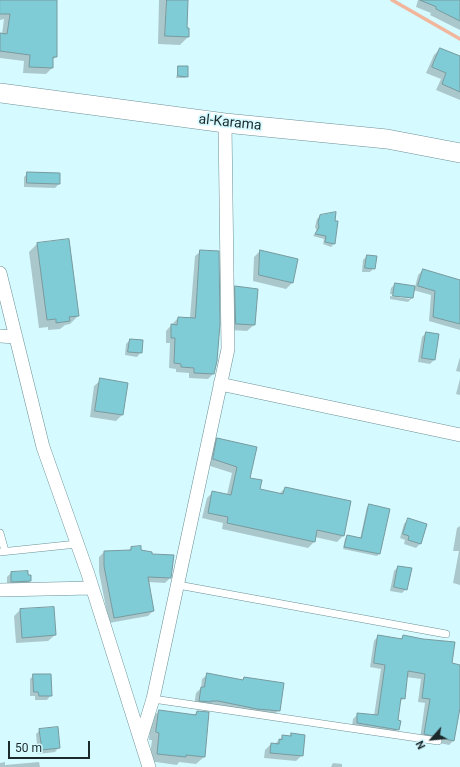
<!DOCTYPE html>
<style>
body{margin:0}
#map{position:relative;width:460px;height:767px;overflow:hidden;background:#d5faff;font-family:Roboto,sans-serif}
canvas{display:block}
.north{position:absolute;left:412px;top:719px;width:40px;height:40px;-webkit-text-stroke:3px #d5faff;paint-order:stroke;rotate:243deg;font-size:11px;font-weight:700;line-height:16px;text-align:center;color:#1b292b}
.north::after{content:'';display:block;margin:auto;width:14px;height:18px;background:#1b292b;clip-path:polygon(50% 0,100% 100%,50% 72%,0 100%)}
.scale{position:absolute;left:8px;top:741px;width:82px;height:18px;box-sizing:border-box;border:2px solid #1b292b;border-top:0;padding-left:5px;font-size:12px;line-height:14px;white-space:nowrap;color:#1b292b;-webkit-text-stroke:3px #d5faff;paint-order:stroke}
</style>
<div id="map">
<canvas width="460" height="767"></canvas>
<div class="north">N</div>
<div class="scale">50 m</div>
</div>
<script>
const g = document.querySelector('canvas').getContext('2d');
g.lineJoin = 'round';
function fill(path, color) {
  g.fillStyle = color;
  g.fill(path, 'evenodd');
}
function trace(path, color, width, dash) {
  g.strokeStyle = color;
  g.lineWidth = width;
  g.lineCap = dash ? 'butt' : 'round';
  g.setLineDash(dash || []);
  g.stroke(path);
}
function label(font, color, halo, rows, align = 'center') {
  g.font = font + ' Roboto,sans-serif';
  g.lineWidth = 3.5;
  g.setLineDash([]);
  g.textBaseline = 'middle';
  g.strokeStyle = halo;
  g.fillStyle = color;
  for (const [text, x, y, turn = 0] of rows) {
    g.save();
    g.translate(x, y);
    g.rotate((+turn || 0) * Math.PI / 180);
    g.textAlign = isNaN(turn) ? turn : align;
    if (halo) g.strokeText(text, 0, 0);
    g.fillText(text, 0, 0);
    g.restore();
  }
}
fill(new Path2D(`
 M0 0H56V57L52 60V68L46 74 23 73 24 61 0 58V34H2L4 19 0 20Z
 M147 0H187L186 29 188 37 180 45 158 44 159 0Z
 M418 0H460V30L430 15 431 13 416 7Z
 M440 49 460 57V100L436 90 441 79 426 73 434 55Z
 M179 67 187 76 185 78H176Z
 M28 173 59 184 55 188 24 187V177Z
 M320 216 337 222 334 244 331 247 323 244 324 239 313 236 317 231 315 227 317 219Z
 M37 244 78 316 70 324 65 325 60 329 48 330V327L39 328 29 252Z
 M201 251 213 374 208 379 189 378V373L176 372V369L169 368 170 343H166V331L178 318H190L195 256Z
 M260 251 297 260 292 283 286 289 253 281 254 257Z
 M367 256 374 268 370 272H362L363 260Z
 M423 270 460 281V330L429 321 431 295 413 290 412 298 408 302 390 299V296L410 299V297L390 294 391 288 395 284 415 287 418 275Z
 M236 287 257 290 254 325 247 331 230 330 229 293Z
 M426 333 438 335 434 360 430 364 418 362 422 337Z
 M130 340 141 352 137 357 125 355 126 344Z
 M460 357V372L456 371Z
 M460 379V395L456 394Z
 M101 380 122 415 116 421 90 417 94 386Z
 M217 439 259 490 279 494 285 488 343 536 337 542 315 537 314 542 308 548 222 529 223 523 202 518 207 498 213 492 227 495 232 473 207 465 211 445Z
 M370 505 389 510 379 554 377 556 343 549 345 539 347 536 360 539 367 507Z
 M408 520 420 544 416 548 404 544 405 540 400 538 404 524Z
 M460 526V585L453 583 459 551H453L457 528Z
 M131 548 151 555 170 578 165 583 148 582 153 611 148 616 109 623 99 572V557L104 552 128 551Z
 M398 567 406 589 402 593 390 591 394 571Z
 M11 573 27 576 30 581 26 585H7V577Z
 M20 610 55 635 48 641 16 643 14 616Z
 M378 636 400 640 403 636 450 664 460 666V705L454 740 449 745 420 739 425 703 418 702 421 679 406 677 404 698 400 702 397 721 398 729 393 734 352 727 353 719 358 714 374 716 381 669 370 667 374 641Z
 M34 675 51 695 47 700H35V696H30V679Z
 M207 675 241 681 244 678 279 710 274 715 194 705 196 693 201 688 202 679Z
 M159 711 194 715 197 712 204 757 196 764 179 762 177 765 149 761 152 740H149L151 719Z
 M40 730 59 747 55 752 38 754 36 734Z
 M291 734 302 755 296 761 264 758 265 750 271 744H275L283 736 289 737Z
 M5 762V765L39 762 40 767H0V763Z
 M333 763 342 764V767H331Z`), '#0003');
trace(new Path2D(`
 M392 0 460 39`), '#f1b69c', 3.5);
const building = new Path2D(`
 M0 0H57V57H53V68L29 67 30 55 0 51V33L7 34 10 14H0Z
 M167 0H188L187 28H189V37L165 36Z
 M420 0H460V21L436 9V7Z
 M440 48 460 56V92L442 84 446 73 432 67Z
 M178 66H188V77L178 76Z
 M27 172 60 173V184L27 183Z
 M336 212 335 221H338L335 244 325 242 326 236 315 234 319 227 318 223 320 215Z
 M69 239 79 316 69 317 70 321 56 323V319L47 320 37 243Z
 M200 250 219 251 220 324 217 361 214 374 194 373V368L181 367V364L174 363 175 338H171V324L177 325 178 317 195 318Z
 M260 250 298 259 293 283 259 275Z
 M367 255 377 256 375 269 365 268Z
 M423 269 460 280V324L433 317 435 291 418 286Z
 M395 283 415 286 413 298 393 296Z
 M235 286 258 289 255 325 236 324Z
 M426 332 439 334 435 360 422 358Z
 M130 339 143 340 142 353 128 352Z
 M100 378 128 383 123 415 95 411Z
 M217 438 257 447 250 478 262 480 260 489 283 494 285 487 351 501 344 536 317 530 315 542 227 523 228 517 208 513 212 491 231 495 237 467 213 459Z
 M369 504 390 509 380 554 344 547 347 535 361 538Z
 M408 518 427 524 421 544 408 540 409 536 403 534Z
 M141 546V550L152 552V554L174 555 171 578 148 577 154 611 114 618 104 566V551L131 550V547Z
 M398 566 412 568 407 590 394 587Z
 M28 571V575H31V581L11 582V572Z
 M54 607 56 635 22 638 20 609Z
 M378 635 402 639 403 635 423 639 455 642 452 663 460 665V708L454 741 424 734 430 699 422 698 425 674 408 671 405 699 401 698 398 720 401 721 399 730 357 723V713L378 715 385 665 374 663Z
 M207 673 243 680 244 677 284 683 280 711 257 709 218 701H211V702L199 701 201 687H204Z
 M33 674H51L52 696H39L38 692H34Z
 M159 710 196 715 197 711 209 712 205 757 186 755V757L157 754 159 733 156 732Z
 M58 727 60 748 42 750 39 729Z
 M291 733 305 735 303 756 270 753 271 743 279 744V739L282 740V735L291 736Z`);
fill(building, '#7fccd6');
trace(building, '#789a9f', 1);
const service = new Path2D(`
 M0 533 5 551
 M0 552 77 544
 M178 585 446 634
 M153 699 438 741`);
const minor = new Path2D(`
 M0 273 43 447 88 574 149 767
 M0 336 16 337
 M220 384 460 435
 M0 590 92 588
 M141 738 153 699 228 349 225 123`);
const secondary = new Path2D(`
 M0 93 225 123 387 139 460 153`);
trace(service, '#6e9195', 8);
trace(minor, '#6e9195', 14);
trace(secondary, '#6e9195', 20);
trace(service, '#fff', 7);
trace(minor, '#fff', 13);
trace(secondary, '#fff', 19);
label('14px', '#1b292b', '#d5faff', [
 ["al-Karama",230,123,6]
]);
</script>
